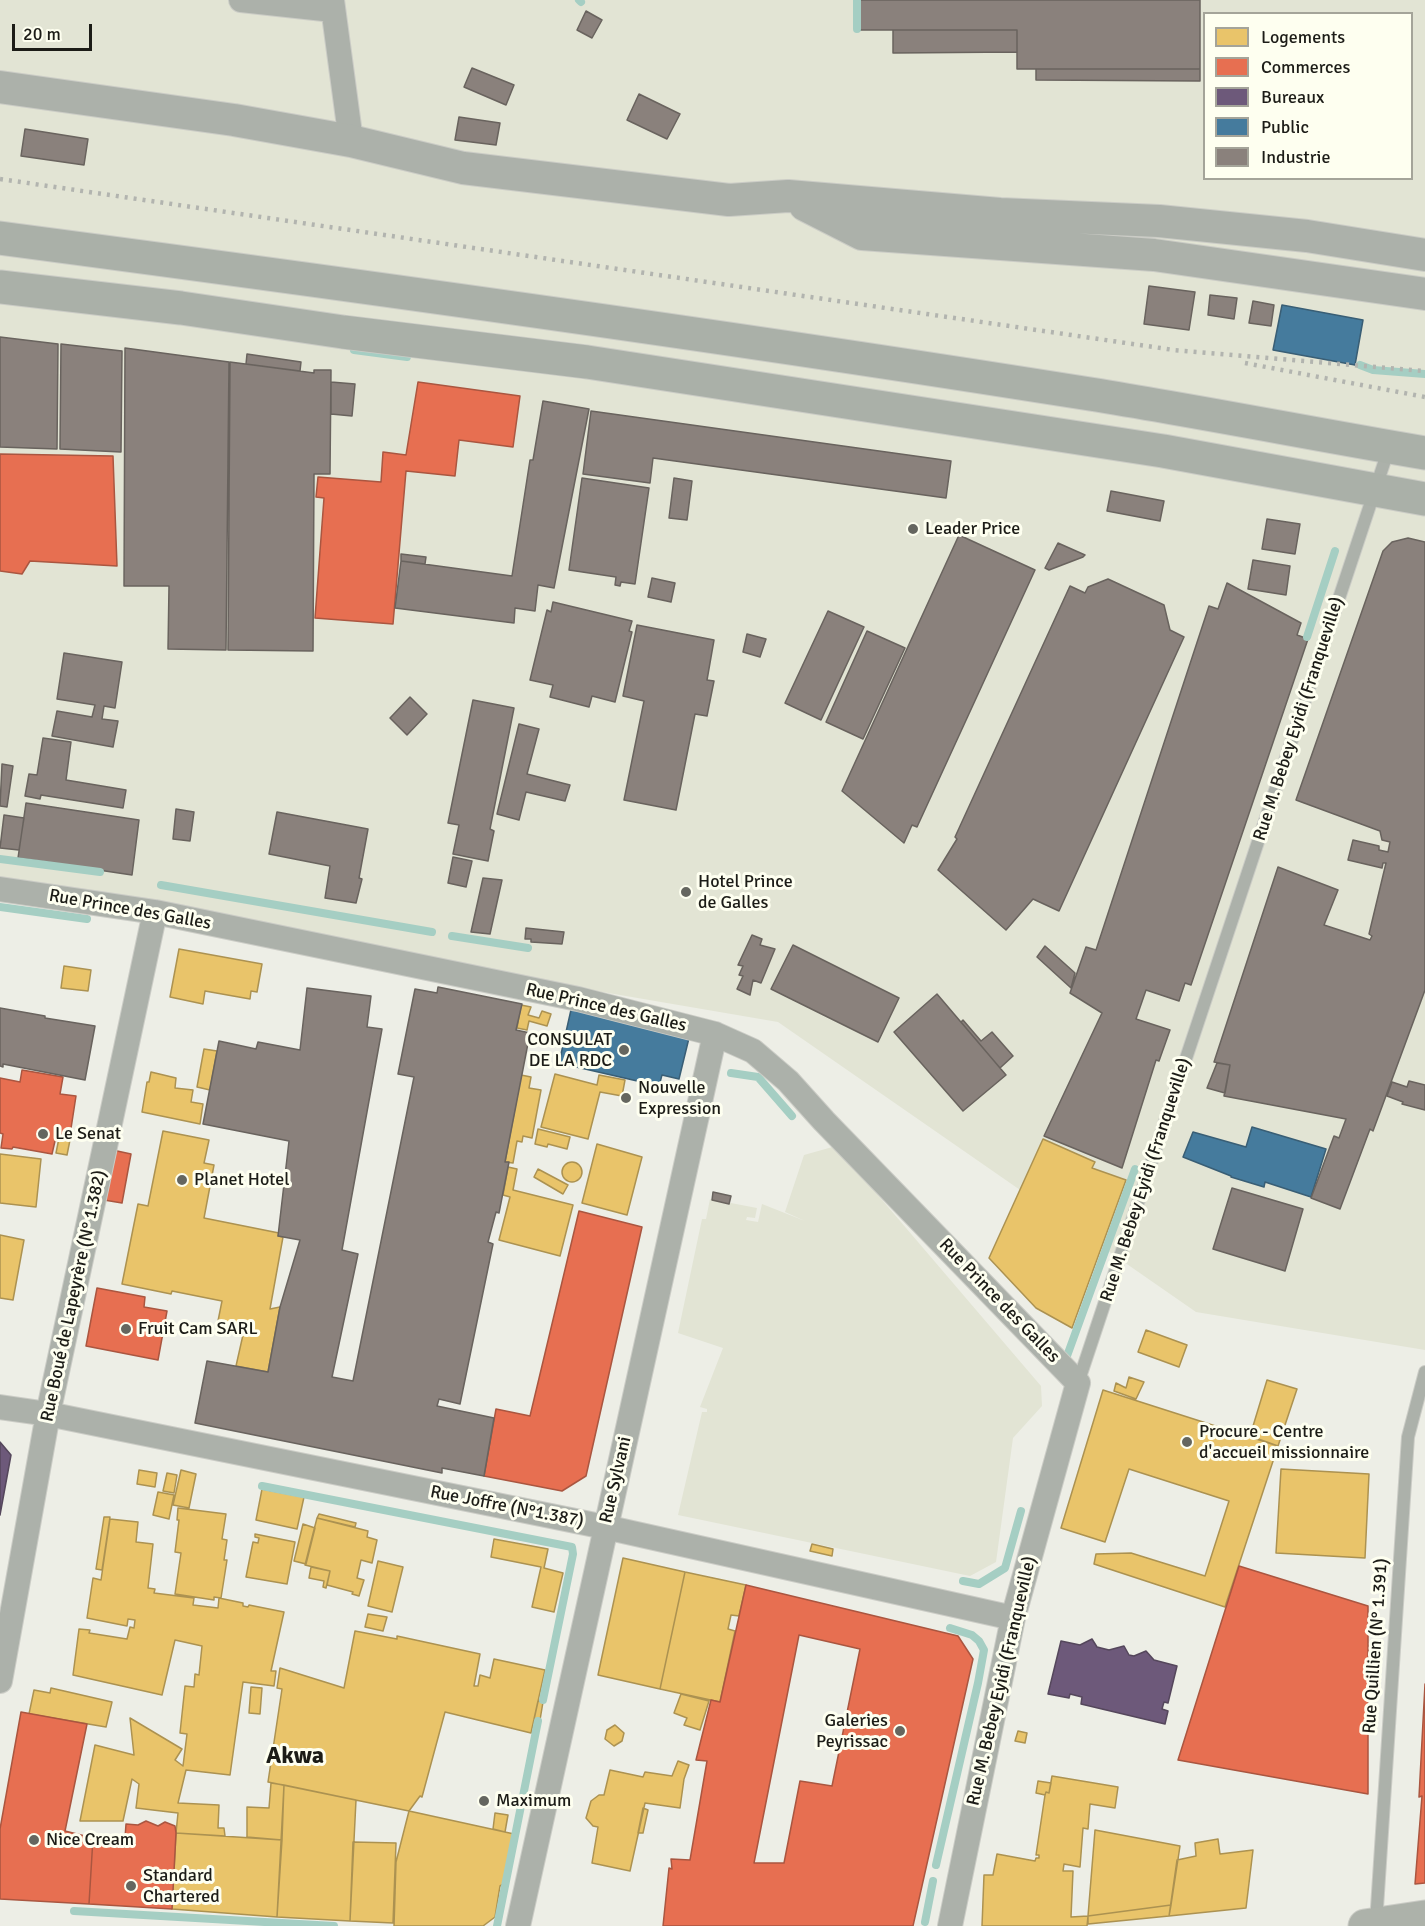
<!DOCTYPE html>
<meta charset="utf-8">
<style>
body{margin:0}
#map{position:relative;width:1425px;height:1926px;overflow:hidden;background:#edeee6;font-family:Signika,sans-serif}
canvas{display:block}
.legend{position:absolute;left:1203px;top:12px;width:210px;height:168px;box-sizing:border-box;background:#fefff0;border:2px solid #a4a499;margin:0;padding:8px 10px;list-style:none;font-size:18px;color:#1c1c17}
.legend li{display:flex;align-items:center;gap:12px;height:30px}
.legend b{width:30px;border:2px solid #a4a499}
.scale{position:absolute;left:12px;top:24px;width:80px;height:27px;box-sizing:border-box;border:3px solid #1c1c17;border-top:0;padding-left:8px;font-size:18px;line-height:21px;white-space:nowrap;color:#1c1c17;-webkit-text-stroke:4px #fefff0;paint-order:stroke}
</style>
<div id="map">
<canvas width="1425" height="1926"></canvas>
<ul class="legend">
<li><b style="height:16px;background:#e9c46a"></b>Logements</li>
<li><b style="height:16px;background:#e76f51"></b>Commerces</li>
<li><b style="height:16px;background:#6d597a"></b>Bureaux</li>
<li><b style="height:16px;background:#457b9d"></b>Public</li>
<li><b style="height:16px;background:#8a817c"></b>Industrie</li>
</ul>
<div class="scale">20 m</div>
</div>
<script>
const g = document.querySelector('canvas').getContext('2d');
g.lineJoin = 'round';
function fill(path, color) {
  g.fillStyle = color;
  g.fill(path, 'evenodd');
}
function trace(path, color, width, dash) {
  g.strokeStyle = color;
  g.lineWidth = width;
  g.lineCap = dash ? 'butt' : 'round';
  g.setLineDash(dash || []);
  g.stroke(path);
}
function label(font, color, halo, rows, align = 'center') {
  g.font = font + ' Signika,sans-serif';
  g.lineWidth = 6;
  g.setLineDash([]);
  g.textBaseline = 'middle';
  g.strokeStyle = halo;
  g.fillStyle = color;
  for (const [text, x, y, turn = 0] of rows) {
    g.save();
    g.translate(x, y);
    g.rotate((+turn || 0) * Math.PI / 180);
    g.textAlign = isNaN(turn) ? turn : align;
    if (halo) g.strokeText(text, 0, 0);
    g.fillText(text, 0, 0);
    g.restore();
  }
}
fill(new Path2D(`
 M0 0H1425V1350L1196 1312 778 1022 0 889ZM1204 14H1412V178H1204Z
 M836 1146 1041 1386 1042 1406 1013 1438 996 1562 970 1576 678 1515 702 1412H707V1409L700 1407 723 1348 678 1333 702 1219H706L710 1199 757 1208 755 1218 747 1217 746 1220 758 1222 762 1204 805 1221 785 1212 804 1155Z`), '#e2e4d4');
const homes = new Path2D(`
 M179 949 262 964 257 992 251 991 250 999 205 991 203 1004 170 997Z
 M64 966 91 970 88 991 61 988Z
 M521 1005 531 1007 528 1015 539 1018 542 1011 551 1014 547 1026 529 1021 527 1030 517 1028Z
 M204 1049 217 1051 210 1090 197 1087Z
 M151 1072 176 1078 175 1088 193 1090 191 1102 203 1104 200 1124 142 1112 147 1082H149Z
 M555 1074 597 1085 599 1075 625 1080 622 1096 600 1092 588 1139 541 1127Z
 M521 1075 531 1077 529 1088 541 1090 532 1138 523 1136 522 1142 517 1141 513 1163 505 1162Z
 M538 1129 570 1137 567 1149 548 1144 547 1147 535 1144Z
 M163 1131 209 1140 204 1163 214 1165 204 1218 279 1233 278 1236 283 1237 270 1309 280 1307 268 1372 236 1366 245 1326 218 1321 222 1301 172 1291 171 1294 122 1284 138 1204 148 1206Z
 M59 1138 70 1140 67 1155 56 1153Z
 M1043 1139 1095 1162 1092 1168 1126 1180 1072 1328 1036 1308 989 1258Z
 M597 1144 642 1157 627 1215 582 1203Z
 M0 1154 41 1159 36 1207 0 1203Z
 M562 1172a10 10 0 1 1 20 0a10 10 0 1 1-20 0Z
 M508 1167 517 1169 513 1190 573 1205 560 1256 499 1240 510 1197 503 1195Z
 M538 1169 568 1185 563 1194 534 1177Z
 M0 1235 24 1240 13 1300 0 1298Z
 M1146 1330 1187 1345 1179 1367 1138 1352Z
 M1129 1377 1144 1382 1136 1399 1114 1391 1116 1383 1126 1388Z
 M1267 1380 1297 1389 1278 1446 1250 1436Z
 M1103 1390 1278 1446 1225 1607 1094 1564 1096 1554 1131 1553 1205 1576 1229 1501 1129 1469 1105 1542 1061 1528Z
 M1281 1469 1369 1474 1365 1558 1276 1553Z
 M139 1470 157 1473 155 1487 137 1484Z
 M181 1470 196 1474 189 1508 173 1505Z
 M167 1473 177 1475 174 1493 163 1491Z
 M262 1489 304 1497 297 1529 256 1520Z
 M158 1492 174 1495 169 1519 153 1515Z
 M178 1508 226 1514 222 1539 227 1540 224 1560H227L221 1598 214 1597V1600L175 1594 181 1553 175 1552 179 1520H177Z
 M319 1514 356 1523 355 1527 317 1518Z
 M104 1517H110L102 1570 96 1569Z
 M317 1518 368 1531 367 1537 377 1540 372 1563 361 1560 357 1578 364 1580 359 1596 352 1594 353 1592 327 1585 330 1571 305 1565Z
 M110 1519 138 1522 136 1542 153 1544 148 1588 155 1589 154 1593 194 1598 193 1605 218 1608 219 1598 243 1603V1606L248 1607 249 1605 284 1612 271 1671H276L274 1686 243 1682 230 1775 186 1770 178 1803 219 1805 218 1828H224L225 1836 176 1833 178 1813 136 1808 139 1784 132 1779 123 1821H80L95 1745 134 1755 130 1718 182 1749 175 1760 183 1766 187 1734 180 1733 185 1686 194 1687 195 1674 199 1675 202 1646 175 1640 162 1695 73 1675 79 1629 90 1630 89 1633 127 1639 130 1627 134 1628 135 1620 128 1619 127 1626 87 1618 93 1578 101 1580Z
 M303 1524 315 1528 306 1564 294 1561Z
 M255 1534 295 1542 287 1584 246 1577 253 1542 258 1543 259 1538 255 1537Z
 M494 1539 548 1549 544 1568 563 1573 554 1612 532 1607 541 1567 491 1557Z
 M812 1544 833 1549 832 1556 810 1551Z
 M623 1558 685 1572 660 1689 598 1675Z
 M378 1561 403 1567 392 1612 368 1606Z
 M311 1567 330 1571 326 1588 323 1587 324 1581 309 1578Z
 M685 1572 746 1585 739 1616 731 1615 728 1629 735 1631 720 1702 660 1689Z
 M368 1614 387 1617 383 1631 365 1627Z
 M355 1631 397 1639V1636L480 1654 474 1686H478L480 1675 490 1678 494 1659 545 1670 531 1733 445 1712 422 1797 420 1796 409 1811 268 1782 282 1689 277 1688 280 1668 344 1688Z
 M251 1687 262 1688 260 1714 249 1713Z
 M51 1688 112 1702 106 1727 29 1714 34 1690 50 1693Z
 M681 1694 709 1701 700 1730 684 1725 687 1718 674 1713Z
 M538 1701 543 1702 540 1720 534 1719Z
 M615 1725 624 1733 622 1741 614 1746 605 1739 607 1730Z
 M1018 1731 1027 1733 1025 1743 1015 1741Z
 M678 1761 689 1765 684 1779 680 1808 645 1803 630 1871 592 1863 598 1827 593 1826 586 1818 591 1801 599 1795H604L610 1770 643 1777 645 1772 672 1776Z
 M1052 1776 1118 1787 1115 1808 1090 1804 1088 1829 1083 1828 1080 1867 1064 1864 1063 1871H1073L1071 1917 1088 1916 1087 1926H982L984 1875H993L997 1854 1035 1861 1036 1858H1039V1855H1036L1045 1795 1046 1792 1049 1793Z
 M1038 1781 1051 1783 1049 1793 1046 1792 1045 1795 1036 1793Z
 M271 1783 284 1785 282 1840 247 1837V1807L269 1808Z
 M284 1785 356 1800 350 1921 277 1917Z
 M643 1808 648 1810 643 1833H638Z
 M409 1811 514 1834 505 1883 500 1886 495 1917 483 1926H394L396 1862Z
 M495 1813 508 1815 505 1832 493 1829Z
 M1095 1830 1180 1846 1171 1905 1088 1916Z
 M176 1833 282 1840 277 1917 172 1909Z
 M1218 1839 1220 1854 1253 1850 1246 1908 1169 1916 1177 1860 1196 1856 1195 1843Z
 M353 1842 396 1843 393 1923 350 1921Z
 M1171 1905 1169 1916 1088 1924V1916Z`);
fill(homes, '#e9c46a');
trace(homes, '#ac9251', 1.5);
const shops = new Path2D(`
 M418 382 520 396 513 447 459 440 455 476 406 471 393 624 315 618 324 498 316 497 318 477 381 482 383 452 406 455Z
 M0 454 113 456 117 566 30 561 22 574 0 571Z
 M22 1070 63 1077 60 1094 76 1096 70 1135 60 1134 59 1141H55L52 1154 13 1147 12 1149 1 1148 3 1134 0 1133V1078L20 1082Z
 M108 1149 131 1154 122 1203 98 1199Z
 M579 1211 642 1227 586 1476 562 1491 484 1476 496 1409 530 1416Z
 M97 1288 145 1297 144 1307 167 1311 158 1360 86 1346Z
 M1239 1566 1368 1606V1794L1178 1760Z
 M746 1585 958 1636 973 1659 913 1926H663L669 1868 672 1869 671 1859 690 1860 707 1761 696 1760 711 1700 720 1702ZM799 1635 860 1649 832 1786 800 1781 784 1863H754Z
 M1425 1684V1883L1415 1884 1422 1796 1419 1797Z
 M21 1712 87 1724 65 1831 93 1838 89 1904 0 1899V1829Z
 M146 1821 158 1826 165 1822 175 1826 176 1833 172 1909 89 1904 93 1838H125L126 1824 138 1825Z`);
fill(shops, '#e76f51');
trace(shops, '#aa5640', 1.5);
const offices = new Path2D(`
 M0 1442 11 1455 0 1515Z
 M1092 1639 1097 1647 1109 1650 1124 1646 1129 1655 1134 1656 1146 1651 1154 1660 1177 1666 1168 1703 1164 1702 1162 1709 1168 1711 1165 1724 1081 1704 1082 1697 1070 1694 1069 1698 1048 1694 1061 1641 1080 1645Z`);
fill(offices, '#6d597a');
trace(offices, '#55475c', 1.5);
const public = new Path2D(`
 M1282 305 1363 320 1355 365 1273 350Z
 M573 1001 689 1038 679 1079 662 1075 659 1086 559 1063Z
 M1252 1127 1326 1149 1311 1197 1265 1182 1264 1187 1231 1177V1176L1183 1157 1193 1132 1246 1147Z`);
fill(public, '#457b9d');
trace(public, '#395e75', 1.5);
const industry = new Path2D(`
 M859 0H1200V69H1017V30H859Z
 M586 11 602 20 592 38 577 30Z
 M893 30H1017V52L893 53Z
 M472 68 514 85 506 105 464 87Z
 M1036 69H1200V81L1036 80Z
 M639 94 680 114 667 139 627 120Z
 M459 117 500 123 496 145 455 140Z
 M25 129 88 139 84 165 21 156Z
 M1149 286 1195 292 1189 330 1144 324Z
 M1210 295 1237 298 1234 319 1208 315Z
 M1253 301 1274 305 1271 326 1249 323Z
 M0 337 58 344 57 449 0 447Z
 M61 344 122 351 121 452 60 449Z
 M125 348 229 362 226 650 168 649 169 586H124Z
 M247 354 301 362 300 371 246 364Z
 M230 362 314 373V370H331L330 474H314L313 651 228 650Z
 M331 382 355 384 352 416 331 414Z
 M543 401 589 409 554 588 538 585 535 611 515 608 514 623 395 608 401 561 512 576 530 460H533Z
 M591 411 951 461 946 498 653 458 650 483 583 474Z
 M582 478 649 488 635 584 621 582 620 586 615 585 616 577 569 570Z
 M674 478 692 481 687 520 669 518Z
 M1111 491 1164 501 1160 521 1107 511Z
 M1267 519 1300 524 1295 554 1262 549Z
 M959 535 1035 570 917 827 912 825 904 843 842 791Z
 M1408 538 1425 542V990L1373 1131 1370 1129 1340 1209 1311 1198 1334 1136 1339 1138 1346 1119 1224 1096 1230 1065 1214 1062 1278 867 1338 890 1324 925 1370 940 1372 936 1369 934 1386 863H1383L1382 868 1348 860 1353 840 1379 846V850L1388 852 1390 842 1382 840 1380 831 1296 800 1383 551 1392 542Z
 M1058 543 1085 555 1083 557 1049 570 1045 568Z
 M401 554 426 557 425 564 401 561Z
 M1253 560 1290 566 1286 595 1248 589Z
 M652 578 675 583 671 602 648 597Z
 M1108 579 1164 605 1170 630 1184 637 1059 911 1033 899 1006 930 938 870 957 839 955 837 1070 586 1085 593 1088 587Z
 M1227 583 1301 623 1297 635 1308 639 1191 985 1185 983 1179 1001 1146 990 1136 1019 1170 1030 1159 1061 1156 1060 1122 1168 1044 1136 1102 1013 1070 993 1086 947 1096 950 1209 606 1218 609Z
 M553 602 632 621 629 631 632 632 615 702 592 696 589 707 550 697 553 685 530 680 547 610 551 612Z
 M828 611 864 627 821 720 785 703Z
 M637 625 714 640 707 680 714 681 707 716 695 714 676 810 624 800 644 701 623 696Z
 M867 631 905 648 863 739 826 722Z
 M747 634 766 639 760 657 743 652Z
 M64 653 122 662 115 708 104 706 102 719 118 721 113 747 52 736 57 711 92 717 95 705 57 699Z
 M410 697 427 714 407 735 390 718Z
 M473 700 514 708 490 829 494 831 488 861 453 854 459 825 448 823Z
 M519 724 539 729 527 774 570 785 565 801 526 792 519 820 497 814Z
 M43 738 71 742 66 780 126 790 123 808 41 795 40 799 25 796 29 774 37 775Z
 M2 764 13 766 7 807 0 806Z
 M26 803 139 820 132 875 18 858Z
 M176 809 194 812 190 841 173 839Z
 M277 812 368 829 359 878 362 879 356 903 325 898 330 866 269 854Z
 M4 815 24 818 19 850 0 848Z
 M453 857 472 861 466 887 448 883Z
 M483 878 502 880 490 934 471 932Z
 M526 928 564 932 562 944 531 942V939H525Z
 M752 935 762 939 760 945 775 949 761 983 753 980 750 995 737 989 743 976 739 975 743 966 738 965Z
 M793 945 899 998 878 1042 771 989Z
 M1045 946 1075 973 1071 988 1037 957Z
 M438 987 522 1004 516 1030 530 1033 505 1162H509L499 1213 496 1212 488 1242 493 1244 460 1404 439 1399 437 1406 494 1418 484 1476 442 1468V1473L195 1423 207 1361 268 1372 280 1307 300 1240 278 1236 289 1141 203 1124 219 1041 256 1049 258 1042 300 1050 307 988 371 996 367 1027 382 1029 342 1250 358 1254 332 1377 353 1381 414 1077 398 1074 415 989 437 993Z
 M937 994 1006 1075 963 1111 894 1032Z
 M0 1008 45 1016V1018L95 1026 85 1080 3 1064V1067L0 1066Z
 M963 1020 981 1041 992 1032 1013 1056 1000 1068 961 1022Z
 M1217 1063 1230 1065 1225 1093 1207 1088Z
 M1409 1081 1425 1085V1110L1402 1104 1403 1102 1387 1096 1392 1082 1407 1087Z
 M1232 1188 1303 1209 1285 1271 1213 1249Z
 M713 1192 731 1196 729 1204 712 1200Z`);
fill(industry, '#8a817c');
trace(industry, '#69635e', 1.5);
trace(new Path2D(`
 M579 0 581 2
 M857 0V29
 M354 350 407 357
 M1360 365 1373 370 1425 374
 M1307 637 1335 551
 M0 859 100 872
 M161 885 432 932
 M0 907 87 919
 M452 936 528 948
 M731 1073 758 1077 792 1116
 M1067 1356 1135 1169
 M262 1486 572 1547 573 1554 543 1700
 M963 1581 979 1584 1005 1568 1021 1511
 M936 1865 978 1683 984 1650 979 1641 972 1635 950 1628
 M74 1911 334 1926
 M925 1922 933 1881
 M497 1926 538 1721`), '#a5cec3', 8);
const service = new Path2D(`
 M1078 1383 1389 448
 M1376 1923 1408 1437 1425 1372`);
const minor = new Path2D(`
 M241 0 333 10
 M332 0 351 141
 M0 889 155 912 578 999 715 1034 753 1051 788 1081 824 1121 1078 1383 1013 1618 950 1926
 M0 1407 48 1414 605 1527 1013 1618
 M0 1681 48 1414 155 912
 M518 1926 715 1034`);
const tertiary = new Path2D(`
 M0 87 234 120 351 141 463 168 729 200 788 196 1000 214 1159 221 1307 236 1425 255
 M805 205 862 234 1154 255 1425 294`);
const primary = new Path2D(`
 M1365 1926 1425 1917`);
const trunk = new Path2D(`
 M0 238C364 286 727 336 1090 394 1202 412 1313 434 1425 453
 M0 287 181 308 343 332 587 362 1163 451 1425 499`);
trace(service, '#cbccc6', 14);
trace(minor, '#cbccc6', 26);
trace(tertiary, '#cbccc6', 34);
trace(primary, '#cbccc6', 35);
trace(trunk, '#cbccc6', 35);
trace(service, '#acb1aa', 12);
trace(minor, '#acb1aa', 24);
trace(tertiary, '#acb1aa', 32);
trace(primary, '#adb2aa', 33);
trace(trunk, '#aab0a8', 33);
trace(new Path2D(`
 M0 179 1174 350 1425 371
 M1245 363 1425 397`), '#b2b4af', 4.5, [3, 6]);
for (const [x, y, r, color] of [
 [913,529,6,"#65665f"],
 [686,892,6,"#65665f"],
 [624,1050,6,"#65665f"],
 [626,1098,6,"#65665f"],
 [43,1134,6,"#65665f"],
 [182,1180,6,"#65665f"],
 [126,1329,6,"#65665f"],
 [1187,1442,6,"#65665f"],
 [900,1731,6,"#65665f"],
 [484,1801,6,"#65665f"],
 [34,1840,6,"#65665f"],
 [131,1886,6,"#65665f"]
]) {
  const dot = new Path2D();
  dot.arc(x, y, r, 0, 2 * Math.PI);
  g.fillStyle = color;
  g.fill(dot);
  trace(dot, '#fefff0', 2);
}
label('18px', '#1c1c17', '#fefff0', [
 ["Leader Price",925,529],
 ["Hotel Prince",698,882],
 ["de Galles",698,903],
 ["CONSULAT",612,1040,"right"],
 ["DE LA RDC",612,1061,"right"],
 ["Nouvelle",638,1088],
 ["Expression",638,1109],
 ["Le Senat",55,1134],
 ["Planet Hotel",194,1180],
 ["Fruit Cam SARL",138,1329],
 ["Procure - Centre",1199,1432],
 ["d'accueil missionnaire",1199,1453],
 ["Galeries",888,1721,"right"],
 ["Peyrissac",888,1742,"right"],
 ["Maximum",496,1801],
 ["Nice Cream",46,1840],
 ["Standard",143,1876],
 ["Chartered",143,1897]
], 'left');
label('18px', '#1c1c17', '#fefff0', [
 ["Rue M. Bebey Eyidi (Franqueville)",1299,719,-72],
 ["Rue Prince des Galles",130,910,10],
 ["Rue Prince des Galles",606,1008,13],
 ["Rue M. Bebey Eyidi (Franqueville)",1146,1180,-72],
 ["Rue Boué de Lapeyrère (N° 1.382)",74,1296,-78],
 ["Rue Prince des Galles",999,1301,46],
 ["Rue Sylvani",616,1480,-77],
 ["Rue Joffre (N°1.387)",507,1507,11],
 ["Rue Quillien (N° 1.391)",1376,1646,-86],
 ["Rue M. Bebey Eyidi (Franqueville)",1002,1681,-77]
]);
label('bold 24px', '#1c1c17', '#fefff0', [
 ["Akwa",295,1757]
]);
</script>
